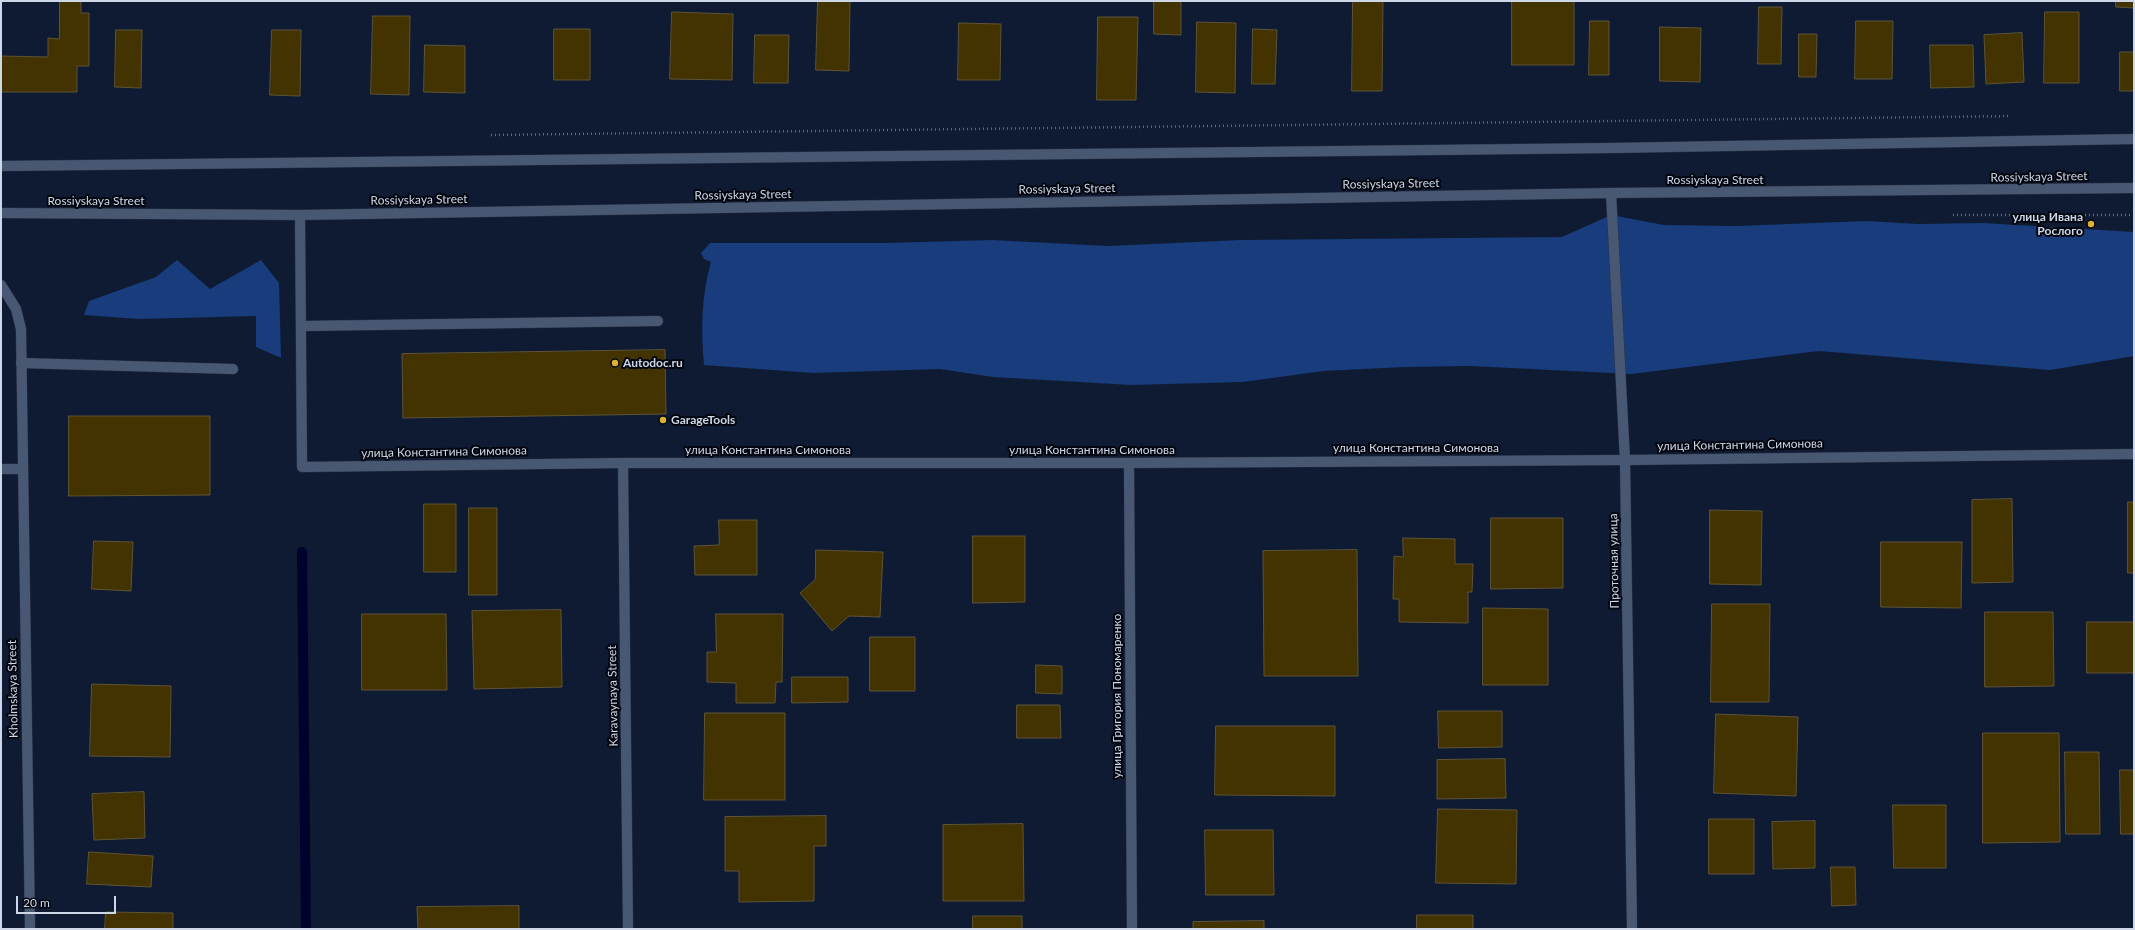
<!DOCTYPE html>
<meta charset="utf-8">
<style>
body{margin:0}
#map{position:relative;width:2135px;height:930px;overflow:hidden;background:#0f1b32;font-family:Lato,sans-serif}
canvas{display:block}
.frame{position:absolute;inset:0;border:2px solid #ced7e7;pointer-events:none}
.scale{position:absolute;left:16px;top:896px;width:100px;height:18px;box-sizing:border-box;border:2px solid #ced7e7;border-top:0;padding-left:5px;font-size:12px;line-height:14px;white-space:nowrap;color:#ced7e7;-webkit-text-stroke:3px #03060f;paint-order:stroke}
</style>
<div id="map">
<canvas width="2135" height="930"></canvas>
<div class="frame"></div>
<div class="scale">20 m</div>
</div>
<script>
const g = document.querySelector('canvas').getContext('2d');
g.lineJoin = 'round';
function fill(path, color) {
  g.fillStyle = color;
  g.fill(path, 'evenodd');
}
function trace(path, color, width, dash) {
  g.strokeStyle = color;
  g.lineWidth = width;
  g.lineCap = dash ? 'butt' : 'round';
  g.setLineDash(dash || []);
  g.stroke(path);
}
function label(font, color, halo, rows, align = 'center') {
  g.font = font + ' Lato,sans-serif';
  g.lineWidth = 4;
  g.setLineDash([]);
  g.textBaseline = 'middle';
  g.strokeStyle = halo;
  g.fillStyle = color;
  for (const [text, x, y, turn = 0] of rows) {
    g.save();
    g.translate(x, y);
    g.rotate((+turn || 0) * Math.PI / 180);
    g.textAlign = isNaN(turn) ? turn : align;
    if (halo) g.strokeText(text, 0, 0);
    g.fillText(text, 0, 0);
    g.restore();
  }
}
fill(new Path2D(`
 M1611 215 1664 225 1737 226 1866 221 1918 224 1983 223 2134 232V356L2050 370 1819 351 1631 374 1471 366 1405 367 1323 371 1243 382 1131 385 993 377 940 369 813 373 704 365C701 330 701 297 711 262L704 259 701 253 710 243H886L992 240 1108 246 1241 240 1562 237Z
 M177 260 210 289 261 260 279 283 281 358 256 347V316L139 319 84 315 89 301 156 277Z`), '#183c7c');
trace(new Path2D(`
 M302 552 306 929`), '#00022e', 10);
const building = new Path2D(`
 M60 1H81V13H89V66H77V92H1V56L48 57V38L59 39Z
 M818 1H850L849 71 816 70Z
 M1154 1H1181V35L1154 34Z
 M1353 1H1383L1382 91H1352Z
 M1512 1H1574V65H1512Z
 M2116 1H2134V8L2116 7Z
 M1759 7H1782L1781 64H1758Z
 M672 12 733 14 732 80 670 79Z
 M2045 12H2079V83H2044Z
 M373 16H410L409 95 371 94Z
 M1098 17H1138L1136 100H1097Z
 M1590 21H1609V75H1589Z
 M1856 21H1893L1892 79H1855Z
 M1197 22 1236 23 1235 93 1196 92Z
 M959 23 1001 24 1000 80H958Z
 M1660 27 1701 28 1700 82 1660 81Z
 M554 29H590V80H554Z
 M1253 29 1277 30 1275 84H1252Z
 M116 30H142L141 88 115 87Z
 M272 30H301L300 96 270 95Z
 M2022 33 2024 82 1986 84 1984 35Z
 M1799 34H1817L1816 77H1799Z
 M755 35H789L788 83H754Z
 M425 45 465 46V93L424 92Z
 M1930 45H1973L1974 87 1931 88Z
 M2120 52H2134V91H2120Z
 M665 350 666 414 403 418 402 354Z
 M69 416H210V495L69 496Z
 M2012 499 2013 582 1972 583V500Z
 M2128 502H2134V573H2128Z
 M424 504H456V572H424Z
 M469 508H497V595H469Z
 M1710 510 1762 511 1761 585 1710 584Z
 M1491 518H1563V588L1491 589Z
 M719 520H757V575H695L694 546 719 545Z
 M973 536H1025V602L973 603Z
 M1403 538 1455 539V564H1473L1472 592H1468V623L1399 622V599H1393L1394 556 1403 557Z
 M94 541 133 542 131 591 92 589Z
 M1881 542H1962L1961 608 1881 607Z
 M816 550 883 552 880 617 849 616 832 631 800 593 815 580Z
 M1357 550 1358 676H1264L1263 551Z
 M1712 604H1770L1769 702H1711Z
 M1483 608 1548 609V685H1483Z
 M561 610 562 687 474 689 472 611Z
 M1985 612H2053L2054 686 1985 687Z
 M362 614H446L447 690H362Z
 M716 614H783L782 682H776L775 703H736V683L707 682V652H716Z
 M2087 622H2134V673H2087Z
 M870 637H915V691H870Z
 M1036 665 1062 666V694L1036 693Z
 M792 677H848V702L792 703Z
 M92 684 171 686 170 757 90 756Z
 M1017 705H1060L1061 738H1017Z
 M1438 711H1502V747L1439 748Z
 M705 713H785V800H704Z
 M1716 714 1798 717 1796 796 1714 793Z
 M1216 726H1335V796L1215 795Z
 M1983 733H2059L2060 842 1983 843Z
 M2065 752H2099L2100 834H2066Z
 M1505 759 1506 798 1437 799V760Z
 M2120 770H2134V834H2121Z
 M144 792 145 838 94 840 92 794Z
 M1893 805H1946V868H1894Z
 M1438 809 1517 810 1516 884 1436 883Z
 M826 816V846H814V901L739 902V871H725V817Z
 M1709 819H1754V874H1709Z
 M1815 821V868L1773 869 1772 822Z
 M1023 824 1024 901H943V825Z
 M1205 830H1273L1274 895H1206Z
 M89 852 153 856 151 887 87 884Z
 M1831 867H1855L1856 905 1832 906Z
 M519 906V929H418L417 907Z
 M106 912 173 913V929H105Z
 M1417 915H1473V929H1417Z
 M973 916H1022V929H973Z
 M1264 921V929H1193V922Z`);
fill(building, '#433300');
trace(building, '#5f5436', 1);
const service = new Path2D(`
 M300 215 302 467 623 463H1129L1625 460 2134 454
 M21 363 233 369`);
const minor = new Path2D(`
 M1611 193 1625 460 1632 929
 M1 285 16 309 21 329 30 929
 M302 326 658 321
 M623 463 628 929
 M1129 463 1132 929
 M1 469H22`);
const secondary = new Path2D(`
 M1 166 1611 148 2134 139
 M1 213 300 215 1611 193 2134 188`);
trace(service, '#2d3346', 11);
trace(minor, '#2d3346', 11);
trace(secondary, '#2d3346', 11);
trace(new Path2D(`
 M491 135 2010 116
 M1953 215H2134`), '#616c80', 2.5, [1, 3]);
trace(service, '#495872', 10);
trace(minor, '#495872', 10);
trace(secondary, '#495872', 10);
for (const [x, y, r, color] of [
 [2091,224,4,"#dcb233"],
 [615,363,4,"#dcb233"],
 [663,420,4,"#dcb233"]
]) {
  const dot = new Path2D();
  dot.arc(x, y, r, 0, 2 * Math.PI);
  g.fillStyle = color;
  g.fill(dot);
  trace(dot, '#03060f', 1.5);
}
label('12px', '#ced7e7', '#03060f', [
 ["Rossiyskaya Street",2039,177,-1],
 ["Rossiyskaya Street",1715,180],
 ["Rossiyskaya Street",1391,184,-1],
 ["Rossiyskaya Street",1067,189,-1],
 ["Rossiyskaya Street",743,195,-1],
 ["Rossiyskaya Street",419,200,-1],
 ["Rossiyskaya Street",96,201],
 ["улица Константина Симонова",1740,445,-1],
 ["улица Константина Симонова",1416,448],
 ["улица Константина Симонова",768,450],
 ["улица Константина Симонова",1092,450],
 ["улица Константина Симонова",444,452,-1],
 ["Проточная улица",1614,561,-91],
 ["Kholmskaya Street",13,689,-91],
 ["Karavaynaya Street",613,696,-91],
 ["улица Григория Пономаренко",1117,696,-90]
]);
label('bold 12px', '#ced7e7', '#03060f', [
 ["улица Ивана",2083,217,"right"],
 ["Рослого",2083,231,"right"],
 ["Autodoc.ru",623,363],
 ["GarageTools",671,420]
], 'left');
</script>
